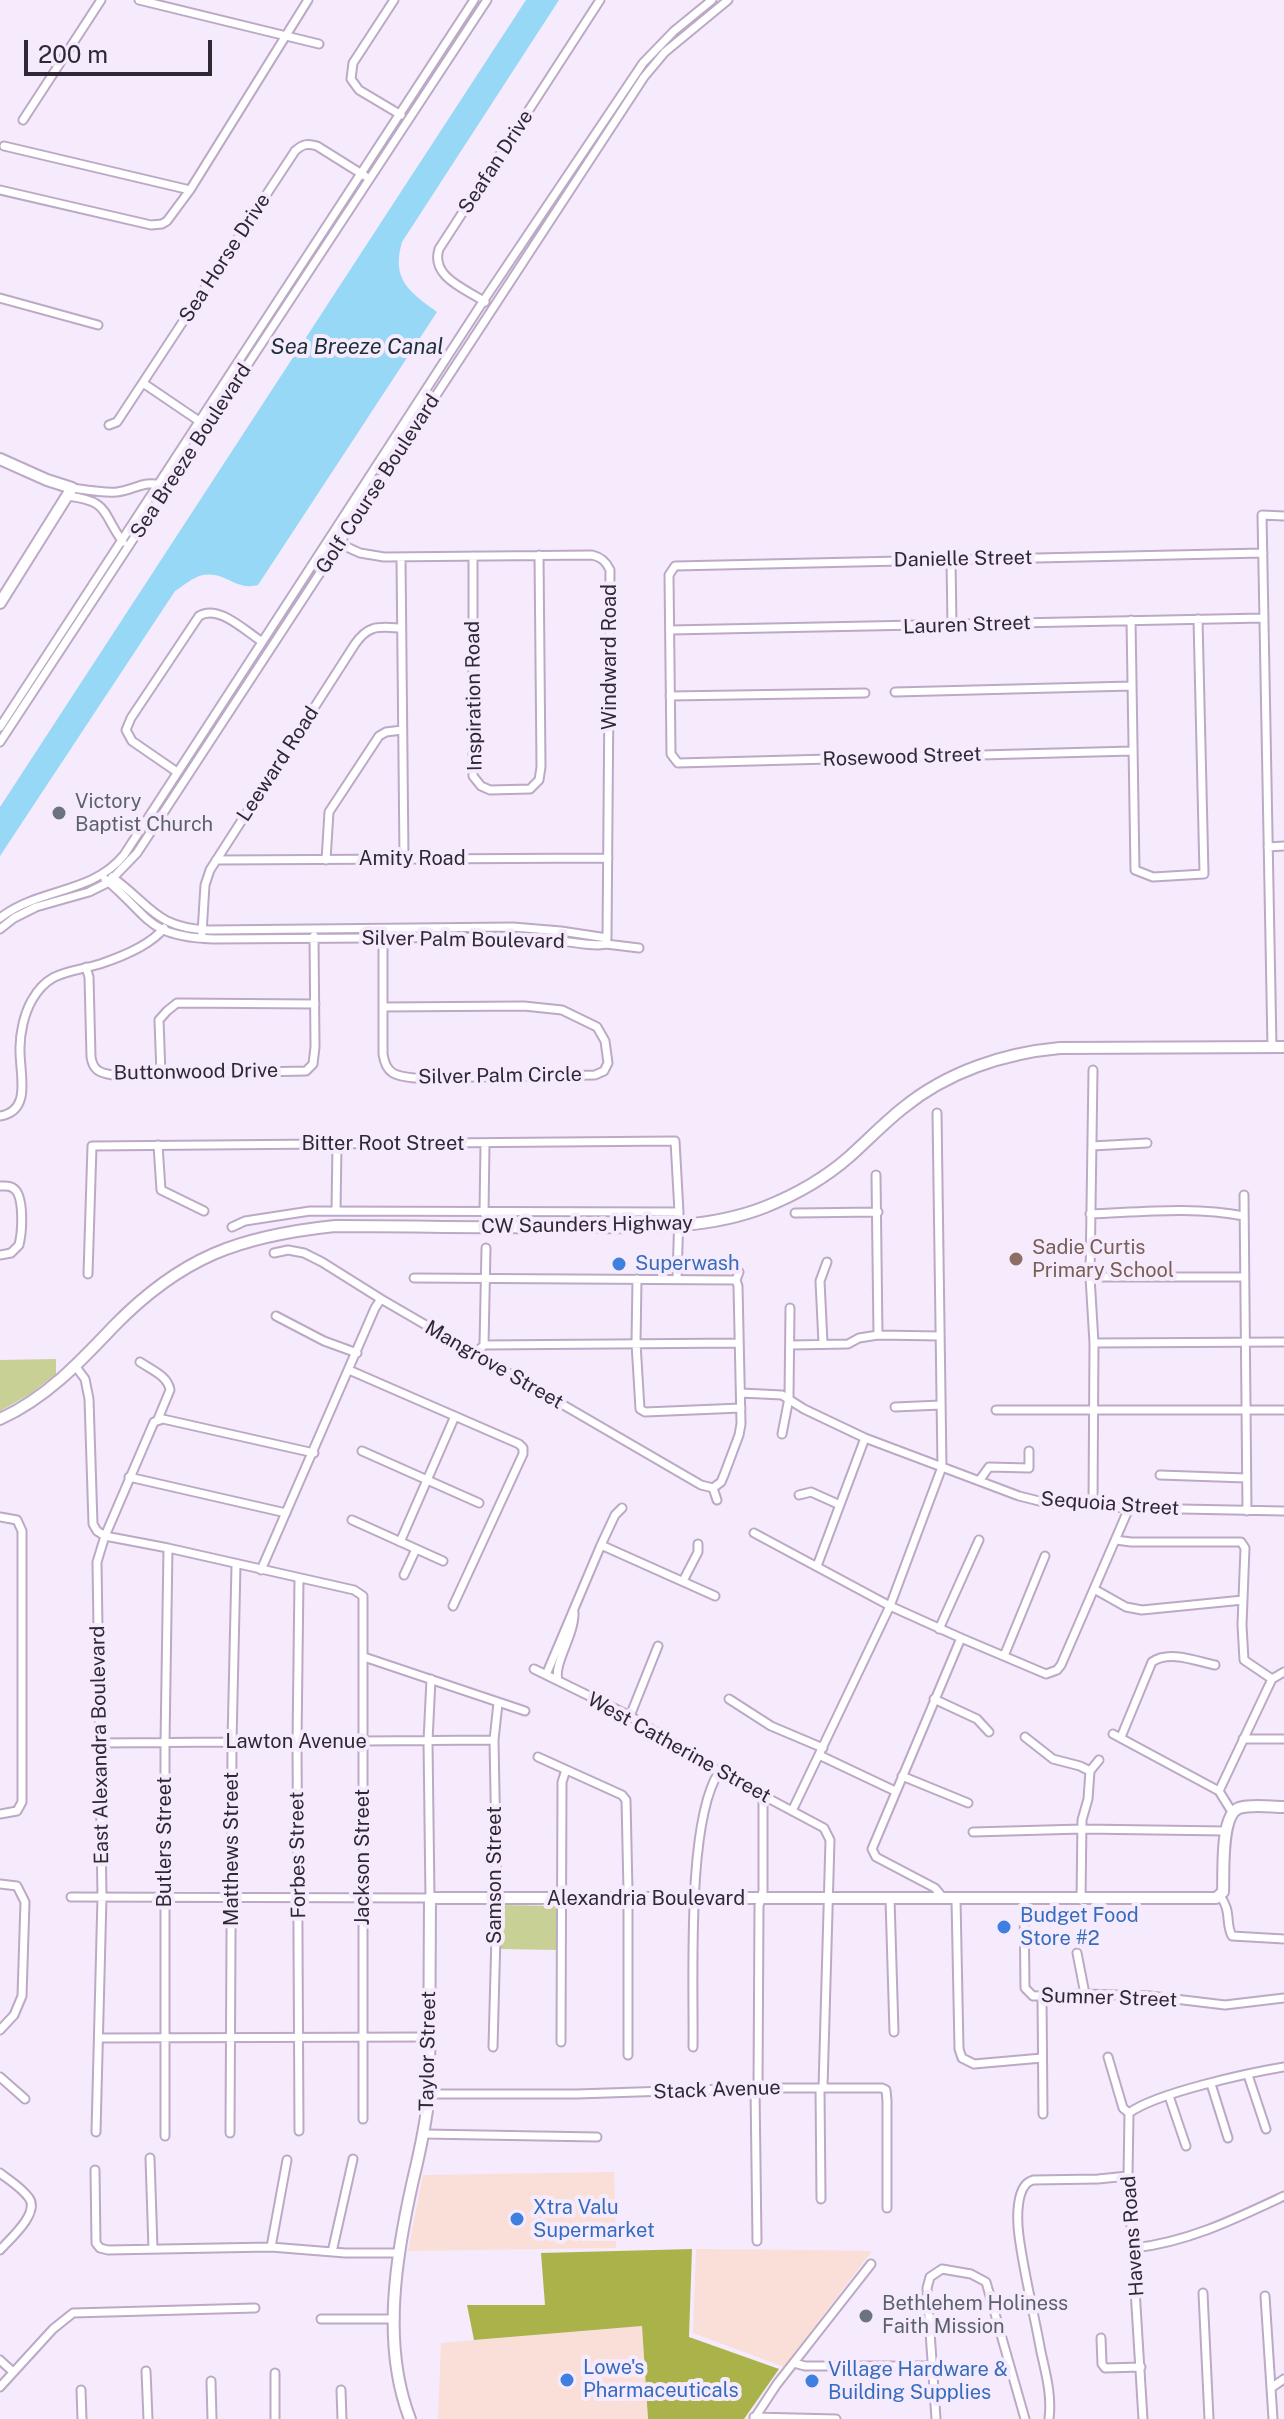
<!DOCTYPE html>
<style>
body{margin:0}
#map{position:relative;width:1284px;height:2419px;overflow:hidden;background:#f6eafd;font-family:"Public Sans",sans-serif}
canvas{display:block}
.scale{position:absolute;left:24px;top:40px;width:188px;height:36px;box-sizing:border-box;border:4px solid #302934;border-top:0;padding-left:10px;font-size:24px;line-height:28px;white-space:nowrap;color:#302934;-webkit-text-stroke:6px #f6eafd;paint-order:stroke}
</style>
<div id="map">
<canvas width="1284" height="2419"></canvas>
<div class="scale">200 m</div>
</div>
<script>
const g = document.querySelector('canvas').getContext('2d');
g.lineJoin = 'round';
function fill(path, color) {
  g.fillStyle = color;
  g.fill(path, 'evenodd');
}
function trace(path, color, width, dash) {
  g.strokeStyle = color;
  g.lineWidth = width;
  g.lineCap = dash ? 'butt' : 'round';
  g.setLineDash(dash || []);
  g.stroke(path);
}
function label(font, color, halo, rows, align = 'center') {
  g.font = font + ' "Public Sans",sans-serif';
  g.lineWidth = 8;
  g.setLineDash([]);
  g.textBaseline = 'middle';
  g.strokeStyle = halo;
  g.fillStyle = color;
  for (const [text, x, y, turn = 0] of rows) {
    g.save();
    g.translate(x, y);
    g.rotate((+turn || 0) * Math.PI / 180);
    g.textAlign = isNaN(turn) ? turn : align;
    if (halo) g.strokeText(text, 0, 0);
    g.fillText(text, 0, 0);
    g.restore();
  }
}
fill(new Path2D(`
 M614 2172 616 2248 408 2251 423 2175Z
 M696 2249 812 2250 872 2251 784 2367 693 2333Z
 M642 2326 648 2419H438L441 2343Z`), '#f9dfd8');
fill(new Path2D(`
 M56 1359V1374L30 1394 0 1411V1360Z
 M501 1905 557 1906V1950L501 1949Z`), '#c8d095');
fill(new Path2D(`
 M692 2249 689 2337 779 2369 744 2419H648L642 2326 474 2340 467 2305H545L541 2253Z`), '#aab34a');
fill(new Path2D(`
 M526 0H559L402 242C391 279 409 292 437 312L258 585C235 591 226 571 203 575 193 577 183 586 175 591L0 856V807Z`), '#97d8f6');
const street = new Path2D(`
 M139 0 319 44
 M394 0 353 63 351 79 359 90 401 115
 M23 120 101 0
 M4 146 190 190
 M0 190 151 225 162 224 167 221 190 190 308 0
 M0 298 98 325
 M485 302C466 289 430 277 439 249L600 0
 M143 383 202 423
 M109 425 117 422 295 151C303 144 307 143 317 146L365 176
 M72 488C87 490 102 493 117 492 133 490 146 480 161 485
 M67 496C111 501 101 513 123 542
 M338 543 360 553 384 557 592 555C601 557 606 561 610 570L607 938
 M473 556V776L481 786 490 790 530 789 539 780 541 767 539 555
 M401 558 404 859
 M951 560 952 625
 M1131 620 1135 870 1153 877 1204 874 1198 619
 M670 630 1264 618
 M895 692 1132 686
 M670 696 865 693
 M0 727 474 0
 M0 742 487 0
 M1132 751 678 763 671 754 669 575 675 566 1263 553
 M177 772 132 741 126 730 131 718 199 616C218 604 244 630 261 641
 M1268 847 1284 846
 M216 860 608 858
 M326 860 329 812 379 736 386 732 402 730
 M112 877C151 905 155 928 209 930L513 927 561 931 607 938
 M105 879C151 917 145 936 213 939L532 937C548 938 596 948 606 944L607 938
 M0 918C40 887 91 895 124 855L484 300 643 63 674 31 712 0
 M0 929 14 918 36 907 89 892 109 882 137 853 644 77 665 52 728 0
 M383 929V1054C386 1074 395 1076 414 1078L595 1075 604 1071 608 1063 605 1041 597 1027 562 1010 524 1006 383 1007
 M202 933 205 885 210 870 355 644C369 624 379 627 401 628
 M606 944 639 948
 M86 967 89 977 91 1057C93 1070 99 1073 113 1075L306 1071 313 1064 315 1047 314 936
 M1272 1047 1262 515 1284 516
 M161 1074 159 1020 167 1011 177 1003 315 1004
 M0 1116C33 1111 19 1072 20 1048 20 1033 24 1014 32 1000 49 970 70 973 100 964 121 957 150 946 164 928
 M158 1145 161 1190 204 1211
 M1092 1146 1147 1143
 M876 1175 878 1335 940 1336
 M0 1186C4 1186 9 1185 13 1188 25 1195 22 1233 19 1245L11 1253 0 1255
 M1244 1195 1247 1511
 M336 1211 337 1144
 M484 1213 485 1144
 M795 1213 878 1212
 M1090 1214C1141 1212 1194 1206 1244 1216
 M232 1227 245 1221 310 1211 679 1212
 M274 1253 288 1250 304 1253 322 1262 381 1299 701 1485 713 1488
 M88 1274 92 1146 675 1141 679 1212 677 1279
 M1090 1277H1244
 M414 1278 736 1280
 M637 1279 636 1343 640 1409 645 1412 741 1408
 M276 1316 324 1341 357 1353
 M823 1343 820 1281 827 1262
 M1094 1343 1284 1342
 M484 1345 486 1248
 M790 1345 848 1344 859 1338 878 1335
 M472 1352 479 1350 484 1345 739 1343
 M140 1362C152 1370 168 1376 170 1390L158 1419
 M76 1367 85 1379 89 1399 93 1524 97 1531 105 1536 97 1562 102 1897 96 2132
 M349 1370 519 1444 523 1448V1454L453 1606
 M741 1393 782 1395 804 1409 865 1438 1019 1496 1047 1503 1129 1508 1284 1511
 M895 1407 941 1405
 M996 1410H1284
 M782 1434 789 1398 790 1308
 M362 1451 479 1503
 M314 1453 163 1419 154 1422 105 1536 168 1548 354 1590 363 1596V2119
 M1160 1475 1246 1478
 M129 1477 286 1513
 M979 1481 989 1467 1029 1468V1451
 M713 1488 721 1482 724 1475 739 1435 741 1424 738 1286 736 1280 739 1272
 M713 1488 717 1500
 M799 1495 811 1492 840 1505
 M1093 1505 1094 1343 1090 1277 1093 1070
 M0 1517 17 1520 22 1531V1802L17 1811 0 1814
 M352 1520 443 1561
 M754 1533 890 1606 961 1638 1046 1674 1057 1670 1061 1665 1129 1508
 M1116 1540 1131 1542H1241L1245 1548 1242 1625 1244 1660 1272 1679
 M400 1542 455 1416
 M601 1545 715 1596
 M817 1566 865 1438
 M261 1570 375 1308 381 1299
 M404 1575 416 1549
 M683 1581 698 1552V1544
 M1094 1589 1126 1607 1142 1610 1243 1600
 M939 1629 979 1540
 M1004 1656 1045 1556
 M364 1657 525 1711
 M534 1669 630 1716 719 1772 824 1828 830 1840 823 2088
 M546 1675 601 1545 615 1515 622 1508
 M558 1680C553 1664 575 1635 574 1612
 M729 1699 771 1726 823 1748
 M934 1699 977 1719 989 1732
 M630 1716 658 1646
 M1113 1734 1219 1791 1232 1812
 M1025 1737 1053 1759 1080 1766 1090 1771 1088 1799 1082 1820 1081 1900
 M1121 1737 1152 1662C1169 1650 1196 1661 1215 1665
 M1243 1739H1284
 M99 1743 494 1740
 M819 1755 895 1791
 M538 1757 622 1795 626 1800 628 1891V2055
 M1090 1771 1099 1760
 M902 1776 968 1803
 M1219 1791 1272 1679 1284 1672
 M792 1811 890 1606 942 1467 937 1113
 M973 1832 1082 1829 1226 1831
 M0 1884 17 1886 25 1902 22 1996 14 2015 0 2030
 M1220 1896C1232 1911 1225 1923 1232 1936L1284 1939
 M71 1897 430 1898 428 1741 431 1679
 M890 1899 894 2032
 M944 1899 935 1888 876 1857 872 1849 961 1638
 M956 1899 959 2049 962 2058 974 2064 1042 2058
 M1024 1900 1025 1988 1033 1996 1085 1994 1150 1996 1225 2005 1284 1998
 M1077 1953 1085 1994
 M1042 1996 1043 2114
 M99 2038 429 2037
 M561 2042 562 1782 566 1770
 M493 2047 497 1898 494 1740 498 1703
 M693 2047C694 1983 686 1822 719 1772
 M1108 2057 1123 2108 1129 2113 1128 2176 1143 2419
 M1248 2075 1266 2129
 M0 2077 25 2099
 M1211 2084 1228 2138
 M755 2088 757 2241
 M758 2088 759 1906 763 1891V1796
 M820 2088 821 2199
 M429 2094H577L758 2088H882L886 2090 887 2101V2208
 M1169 2096 1186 2146
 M1129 2113C1156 2093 1248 2073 1284 2067
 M299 2131 297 1742 299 1578
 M230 2133 232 1742 236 1565
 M424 2134 597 2137
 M165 2136V1743L168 1548
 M150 2158 153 2249
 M95 2170 96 2243 100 2248 108 2250 271 2247 345 2253H399
 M0 2173C9 2180 22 2188 29 2198 40 2213 10 2239 0 2250
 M271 2247 287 2160
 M1134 2248C1188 2242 1235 2219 1284 2196
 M332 2252 353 2159
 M1203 2293 1209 2419
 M1265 2296 1273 2419
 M321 2319H395
 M1101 2338 1102 2364 1105 2368 1141 2367
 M0 2360 12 2371
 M794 2363 805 2366H932
 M146 2371 148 2419
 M211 2381 212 2419
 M0 2387 53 2329 73 2313 255 2308
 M1271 2388 1284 2379
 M81 2390 82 2419
 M341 2390 342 2419
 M754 2417 836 2419
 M275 2419V2373
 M754 2419 777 2384 871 2264
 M936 2419 927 2288 930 2277 942 2269 971 2274 986 2282 1025 2419
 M1049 2419C1052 2396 1046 2374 1041 2352 1034 2313 1024 2274 1019 2236 1017 2221 1015 2185 1033 2180L1098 2179 1128 2176`);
const secondary = new Path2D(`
 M0 459 47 480 72 488 0 603
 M0 1419C46 1398 79 1363 113 1327 181 1257 239 1236 335 1226 414 1226 494 1228 573 1227 637 1227 704 1231 765 1207 795 1195 825 1178 849 1157 867 1141 884 1123 903 1108 947 1072 1004 1053 1060 1048L1284 1047
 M410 2419C381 2345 396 2255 413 2180 420 2151 426 2124 429 2094L430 1898H1216L1223 1892C1224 1873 1220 1815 1239 1808 1252 1804 1271 1807 1284 1807`);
trace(street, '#bca9c6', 11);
trace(secondary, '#bca9c6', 14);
trace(street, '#fff', 7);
trace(secondary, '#fff', 10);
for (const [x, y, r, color] of [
 [59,813,8,"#6b7280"],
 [1016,1259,8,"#8d6e63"],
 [619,1264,8,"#3f7fe0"],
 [1004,1927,8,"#3f7fe0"],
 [517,2219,8,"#3f7fe0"],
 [866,2316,8,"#6b7280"],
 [567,2380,8,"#3f7fe0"],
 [812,2381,8,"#3f7fe0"]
]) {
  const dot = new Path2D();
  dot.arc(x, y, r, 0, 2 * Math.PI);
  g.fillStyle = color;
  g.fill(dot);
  trace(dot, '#f6eafd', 3);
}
label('20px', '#302934', '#f6eafd', [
 ["Seafan Drive",496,162,-57],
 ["Sea Horse Drive",225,258,-57],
 ["Sea Breeze Boulevard",191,451,-57],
 ["Golf Course Boulevard",378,484,-57],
 ["Danielle Street",963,559,-1],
 ["Lauren Street",967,625,-2],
 ["Windward Road",610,657,-90],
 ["Inspiration Road",474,696,-91],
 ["Rosewood Street",902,757,-2],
 ["Leeward Road",278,764,-57],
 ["Amity Road",412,859],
 ["Silver Palm Boulevard",463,940,1],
 ["Buttonwood Drive",196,1072,-1],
 ["Silver Palm Circle",500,1076,-1],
 ["Bitter Root Street",383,1144],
 ["CW Saunders Highway",587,1225,-1],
 ["Mangrove Street",494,1365,30],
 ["Sequoia Street",1110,1504,4],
 ["Lawton Avenue",296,1742],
 ["East Alexandra Boulevard",100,1745,-91],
 ["West Catherine Street",679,1748,29],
 ["Butlers Street",165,1842,-90],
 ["Matthews Street",232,1849,-90],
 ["Forbes Street",298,1855,-91],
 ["Jackson Street",363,1857,-90],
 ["Samson Street",495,1875,-90],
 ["Alexandria Boulevard",646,1899],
 ["Sumner Street",1109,1998,2],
 ["Taylor Street",428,2051,-89],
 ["Stack Avenue",717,2090,-2],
 ["Havens Road",1133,2236,-94]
]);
label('20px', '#5b616d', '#f6eafd', [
 ["Victory",75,802],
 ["Baptist Church",75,825],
 ["Bethlehem Holiness",882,2304],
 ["Faith Mission",882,2327]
], 'left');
label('20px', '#785e54', '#f6eafd', [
 ["Sadie Curtis",1032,1248],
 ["Primary School",1032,1271]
], 'left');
label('20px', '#366cbe', '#f6eafd', [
 ["Superwash",635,1264],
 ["Budget Food",1020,1916],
 ["Store #2",1020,1939],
 ["Xtra Valu",533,2208],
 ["Supermarket",533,2231],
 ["Lowe's",583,2368],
 ["Pharmaceuticals",583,2391],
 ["Village Hardware &",828,2370],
 ["Building Supplies",828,2393]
], 'left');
label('italic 22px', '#1b303a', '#f6eafd', [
 ["Sea Breeze Canal",357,347]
]);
</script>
